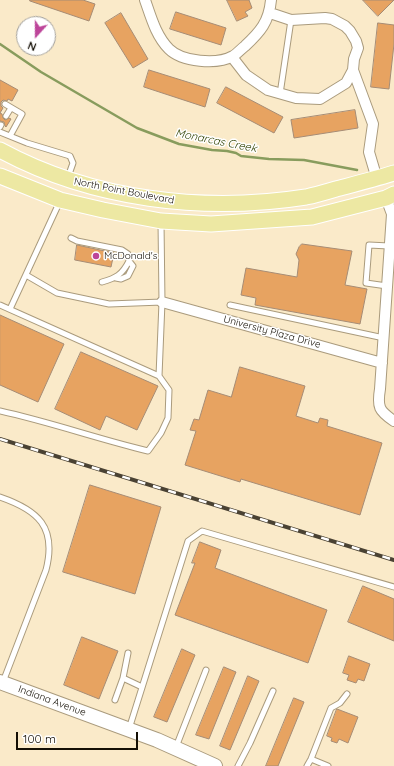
<!DOCTYPE html>
<style>
body{margin:0}
#map{position:relative;width:394px;height:766px;overflow:hidden;background:#faeac9;font-family:Quicksand,sans-serif}
canvas{display:block}
.north{position:absolute;left:16px;top:16px;width:40px;height:40px;box-sizing:border-box;background:#fff;border:1px solid #a19f9b;border-radius:50%;rotate:201deg;font-size:11px;font-weight:700;line-height:16px;text-align:center;color:#140f05}
.north::after{content:'';display:block;margin:auto;width:14px;height:18px;background:#bd459a;clip-path:polygon(50% 0,100% 100%,50% 72%,0 100%)}
.scale{position:absolute;left:16px;top:732px;width:122px;height:18px;box-sizing:border-box;border:2px solid #140f05;border-top:0;padding-left:5px;font-size:12px;line-height:14px;white-space:nowrap;color:#140f05;-webkit-text-stroke:3px #fff;paint-order:stroke}
</style>
<div id="map">
<canvas width="394" height="766"></canvas>
<div class="north">N</div>
<div class="scale">100 m</div>
</div>
<script>
const g = document.querySelector('canvas').getContext('2d');
g.lineJoin = 'round';
function trace(path, color, width, dash) {
  g.strokeStyle = color;
  g.lineWidth = width;
  g.lineCap = dash ? 'butt' : 'round';
  g.setLineDash(dash || []);
  g.stroke(path);
}
function fill(path, color) {
  g.fillStyle = color;
  g.fill(path, 'evenodd');
}
function label(font, color, halo, rows, align = 'center') {
  g.font = font + ' Quicksand,sans-serif';
  g.lineWidth = 3;
  g.setLineDash([]);
  g.textBaseline = 'middle';
  g.strokeStyle = halo;
  g.fillStyle = color;
  for (const [text, x, y, turn = 0] of rows) {
    g.save();
    g.translate(x, y);
    g.rotate((+turn || 0) * Math.PI / 180);
    g.textAlign = isNaN(turn) ? turn : align;
    if (halo) g.strokeText(text, 0, 0);
    g.fillText(text, 0, 0);
    g.restore();
  }
}
trace(new Path2D(`
 M0 44 41 72 137 128 179 144 212 150 227 151 236 153 241 156 269 159 304 160 357 170`), '#889c5d', 2.5);
const building = new Path2D(`
 M30 0H83L95 4 89 21 30 1Z
 M227 0H249L252 8 245 12 248 16 237 21Z
 M363 0H394L378 16Z
 M176 12 226 28 221 45 170 29Z
 M121 13 148 59 133 68 105 23Z
 M378 23 394 25V44L389 89 371 87Z
 M149 70 210 89 205 107 144 87Z
 M0 80 18 90 12 101 8 99 7 101 3 100 1 102V106L3 108 0 113 2 114 3 118 5 120 9 118 11 119 6 127 5 126 4 122 0 121Z
 M226 87 283 117 274 133 217 103Z
 M355 110 358 128 294 138 291 120Z
 M302 244 352 251 345 285 367 289 360 324 255 305 256 298 241 295 246 268 297 277 299 260 296 254 299 247Z
 M77 245 114 253 111 267 75 260Z
 M0 315 64 344 38 402 0 385Z
 M81 352 158 386 137 430 106 416 100 430 55 409Z
 M240 367 305 386 296 416 318 423 320 418 328 420 327 426 382 443 360 515 241 479 240 482 185 465 196 431 190 430 194 419 199 420 208 390 231 397Z
 M90 485 161 507 135 594 63 572Z
 M200 542 221 550 215 568 327 610 308 663 175 615 195 563H192Z
 M363 586 394 599V641L348 622Z
 M82 637 118 651 99 699 64 685Z
 M182 649 195 655 167 722 154 717Z
 M349 656 370 664 364 681 358 679 356 683 347 680 349 675 343 673Z
 M224 667 236 672 209 739 196 735Z
 M248 676 259 681 230 750 220 746Z
 M294 698 304 702 278 766H266Z
 M337 709 358 717 348 743 339 739 337 743 331 741 332 738 327 736Z`);
fill(building, '#e7a361');
trace(building, '#a68c75', 1);
const lane = new Path2D(`
 M280 94 291 20
 M5 104 22 114 10 136
 M6 116 11 108
 M0 127 1 125
 M0 132 27 143 70 156 73 163 68 177
 M71 238 77 241 122 250 128 254 129 261C122 275 116 278 102 282
 M26 275 57 293 95 301 109 304 162 302
 M116 278 121 279 128 276 133 266 129 261
 M387 286 366 283 369 245 389 246
 M0 305 159 376 162 302 161 222
 M230 305 384 338
 M10 309 60 201
 M0 411C50 422 98 439 148 451L161 433 168 418 169 390 159 376
 M0 497C38 510 57 527 46 570L3 682
 M123 678 128 653
 M115 700 123 678 142 687
 M129 729 188 541 202 531 394 587
 M176 747 206 670
 M311 759 328 766
 M238 766 250 743 273 691
 M307 766 311 759 331 708 340 703 347 694`);
const street = new Path2D(`
 M145 0C151 17 156 36 169 49 182 62 217 65 233 56 237 54 241 49 245 46 260 32 269 22 271 0
 M270 13 291 20 325 18 332 19 345 26 350 31 356 41 358 48 354 59 353 70 373 124 369 152 377 179
 M232 57 246 75 268 90 296 98 320 99 346 83 353 70
 M386 198 392 214 380 389C377 407 379 411 394 421
 M162 302 382 363`);
const secondary = new Path2D(`
 M0 682 157 740 215 766`);
const primary = new Path2D(`
 M0 150C92 200 204 213 306 197 316 195 326 192 336 189 355 184 375 179 394 173
 M0 176 60 200 103 210 161 221 211 224 312 217 386 198 394 194`);
trace(lane, '#aa9b7d', 7);
trace(street, '#aa9b7d', 12);
trace(secondary, '#aa9b7d', 16);
trace(primary, '#fff', 17);
trace(lane, '#fff', 5);
trace(street, '#fff', 10);
trace(secondary, '#fff', 14);
trace(primary, '#ede8a3', 15);
const rail = new Path2D(`
 M0 439 394 560`);
trace(rail, '#4a4233', 4);
trace(rail, '#fff', 2.5, [8]);
for (const [x, y, r, color] of [
 [96,256,4,"#bd459a"]
]) {
  const dot = new Path2D();
  dot.arc(x, y, r, 0, 2 * Math.PI);
  g.fillStyle = color;
  g.fill(dot);
  trace(dot, '#fff', 1.5);
}
label('10px', '#140f05', '#fff', [
 ["North Point Boulevard",124,191,11],
 ["University Plaza Drive",272,332,15],
 ["Indiana Avenue",52,701,20]
]);
label('10px', '#140f05', '#fff', [
 ["McDonald's",104,256]
], 'left');
label('italic 11px', '#314303', '#fff', [
 ["Monarcas Creek",216,141,11]
]);
</script>
